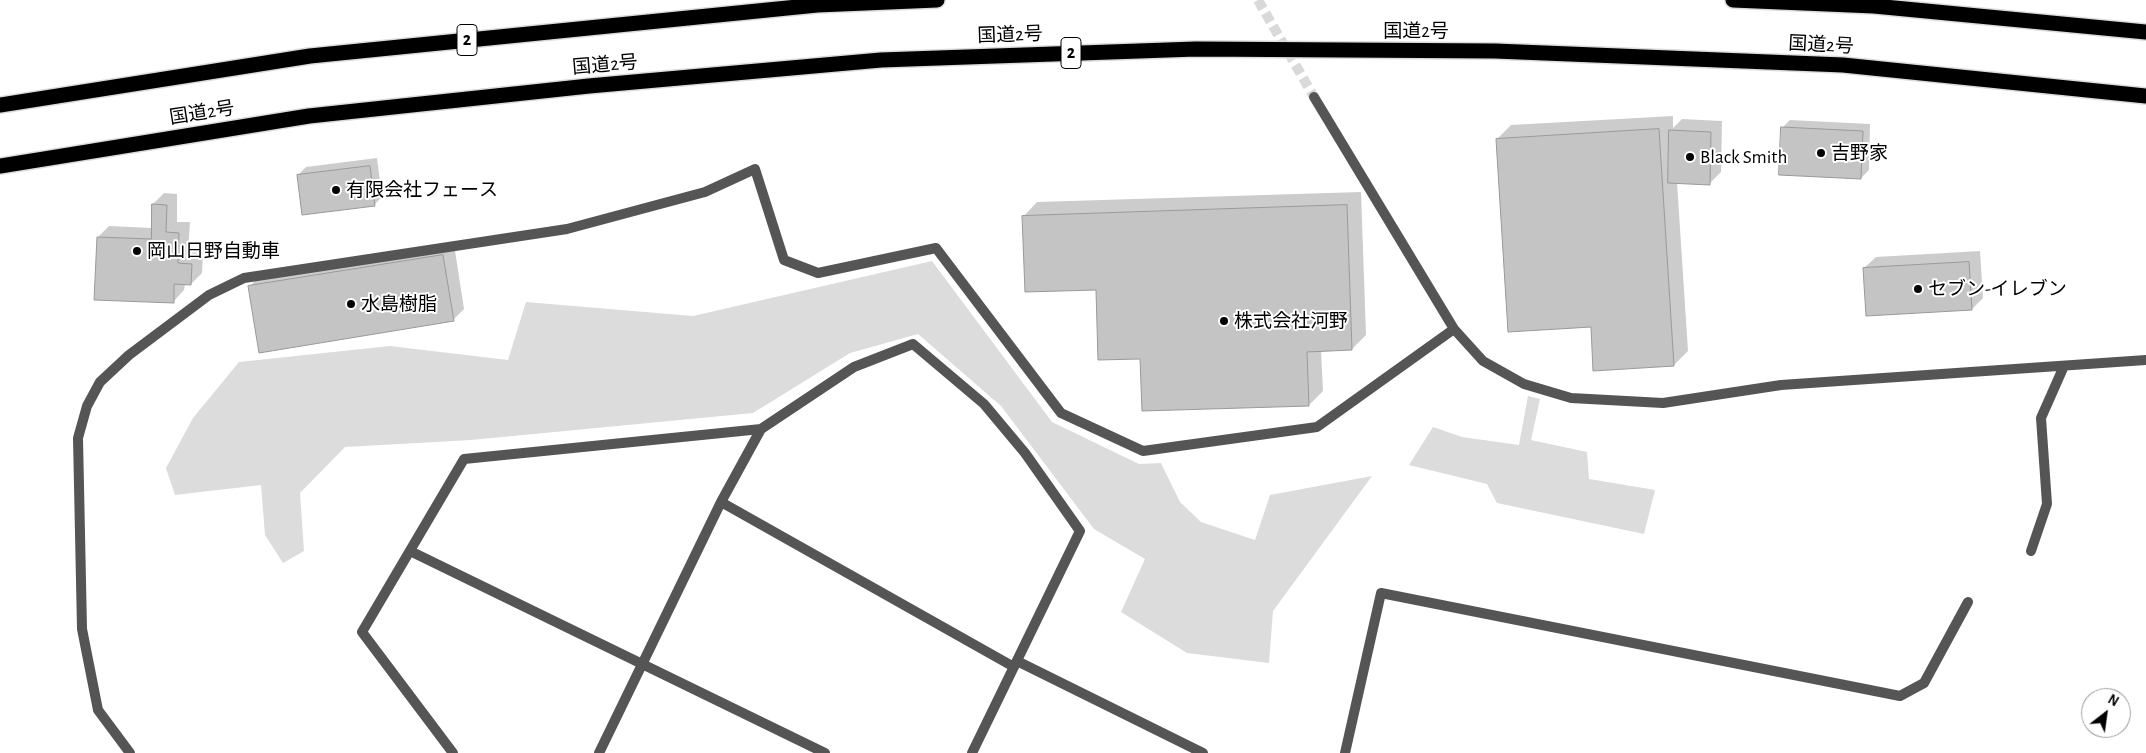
<!DOCTYPE html>
<meta charset="utf-8">
<style>
body{margin:0}
#map{position:relative;width:2146px;height:753px;overflow:hidden;background:#fff;font-family:"Alegreya Sans",sans-serif}
canvas{display:block}
.north{position:absolute;left:2081px;top:688px;width:50px;height:50px;box-sizing:border-box;background:#fff;border:1px solid #999;border-radius:50%;rotate:30deg;font-size:14px;font-weight:700;line-height:20px;text-align:center;color:#000}
.north::after{content:'';display:block;margin:auto;width:18px;height:22px;background:#000;clip-path:polygon(50% 0,100% 100%,50% 72%,0 100%)}
</style>
<div id="map">
<canvas width="2146" height="753"></canvas>
<div class="north">N</div>
</div>
<script>
const g = document.querySelector('canvas').getContext('2d');
g.lineJoin = 'round';
function fill(path, color) {
  g.fillStyle = color;
  g.fill(path, 'evenodd');
}
function trace(path, color, width, dash) {
  g.strokeStyle = color;
  g.lineWidth = width;
  g.lineCap = dash ? 'butt' : 'round';
  g.setLineDash(dash || []);
  g.stroke(path);
}
function label(font, color, halo, rows, align = 'center') {
  g.font = font + ' "Alegreya Sans","Noto Sans JP",sans-serif';
  g.lineWidth = 4;
  g.setLineDash([]);
  g.textBaseline = 'middle';
  g.strokeStyle = halo;
  g.fillStyle = color;
  for (const [text, x, y, turn = 0] of rows) {
    g.save();
    g.translate(x, y);
    g.rotate((+turn || 0) * Math.PI / 180);
    g.textAlign = isNaN(turn) ? turn : align;
    if (halo) g.strokeText(text, 0, 0);
    g.fillText(text, 0, 0);
    g.restore();
  }
}
fill(new Path2D(`
 M932 261 1052 422 1139 464 1161 463 1180 502 1201 522 1255 540 1270 495 1372 476 1273 611 1269 663 1187 653 1121 612 1145 559 1094 529 1001 406 918 334 850 353 753 413 471 440 345 447 300 493 304 551 283 563 265 535 261 485 175 495 166 468 193 418 239 362 390 346 508 360 526 302 693 316Z
 M1528 396 1540 399 1531 440 1587 452 1589 479 1655 490 1644 534 1497 503 1487 484 1409 465 1433 427 1462 437 1519 445Z`), '#dcdcdc');
fill(new Path2D(`
 M1673 116V128L1682 119 1722 121 1721 172 1709 184 1677 182 1688 351 1674 365 1592 326 1497 139 1511 125Z
 M1790 120 1870 124 1869 170 1861 178 1782 128Z
 M377 158 382 197 374 205 298 175 306 167Z
 M1361 192 1366 335 1352 349 1321 350 1323 391 1309 405 1141 357 1097 288 1023 217 1037 202Z
 M164 193 177 194V222H190L188 252 203 253 202 273 191 284H185L184 290 173 302 98 237 109 226 152 228 153 204Z
 M454 244 464 309 453 320 249 287 261 275Z
 M1980 251 1983 298 1972 309 1864 268 1876 257Z`), '#0003');
const building = new Path2D(`
 M1781 127 1863 131 1861 179 1779 175Z
 M1659 129 1674 366 1593 371 1591 327 1508 332 1496 139Z
 M1669 130 1711 132 1710 185 1668 183Z
 M370 166 375 206 302 215 297 175Z
 M152 204 167 205 166 232 179 233 178 263 192 264 191 285 174 284V303L94 300 97 237 151 239Z
 M1347 205 1352 350 1307 352 1309 406 1142 411 1140 359 1098 360 1096 290 1025 292 1022 216Z
 M443 255 454 321 259 353 248 286Z
 M1969 262 1972 310 1866 316 1863 268Z`);
fill(building, '#c4c4c4');
trace(building, '#999', 1);
trace(new Path2D(`
 M1258 0 1314 97`), '#d9d9d9', 10, [10, 5]);
const highway = new Path2D(`
 M1733 0 1874 6 2146 32
 M0 105 310 56 817 5 937 0
 M0 166 309 116 589 86 881 60 1196 49 1495 51 1843 65 2146 96`);
trace(highway, '#dbdbdb', 18);
trace(new Path2D(`
 M1314 97 1454 329 1483 361 1524 384 1571 398 1663 403 1781 385 2146 360
 M721 502 1014 667
 M410 551 825 753
 M2031 551 2047 504 2041 418 2064 366
 M1017 661 1203 753
 M130 753 98 710 82 629 78 438 87 406 100 382 129 355 209 295 244 278 567 229 705 192 755 169 784 260 818 273 936 248 1061 413 1143 451 1317 427 1454 329
 M453 753 362 632 464 459 761 429 854 367 913 344 984 404 1025 453 1080 531 972 753
 M599 753 721 502 761 429
 M1345 753 1381 593 1900 696 1924 683 1968 602`), '#555', 10);
trace(highway, '#000', 15);
for (const [x, y, r, color] of [
 [1821,153,5,"#000"],
 [1690,157,5,"#000"],
 [336,190,5,"#000"],
 [137,251,5,"#000"],
 [1918,289,5,"#000"],
 [351,304,5,"#000"],
 [1224,321,5,"#000"]
]) {
  const dot = new Path2D();
  dot.arc(x, y, r, 0, 2 * Math.PI);
  g.fillStyle = color;
  g.fill(dot);
  trace(dot, '#fff', 2);
}
for (const [x, y, w] of [
 [467,40,20],
 [1071,53,20]
]) {
  const box = new Path2D();
  box.roundRect(x - w / 2, y - 15.5, w, 31, 4);
  g.fillStyle = '#fff';
  g.fill(box);
  trace(box, '#000', 1);
}
label('bold 18px', '#000', null, [
 ["2",467,40],
 ["2",1071,53]
]);
label('19px', '#000', '#fff', [
 ["国道2号",1416,31],
 ["国道2号",1010,35,-2],
 ["国道2号",1821,45,3],
 ["国道2号",605,65,-5],
 ["国道2号",202,113,-9]
]);
label('19px', '#000', '#fff', [
 ["吉野家",1831,153],
 ["Black Smith",1700,157],
 ["有限会社フェース",346,190],
 ["岡山日野自動車",147,251],
 ["セブン-イレブン",1928,289],
 ["水島樹脂",361,304],
 ["株式会社河野",1234,321]
], 'left');
</script>
